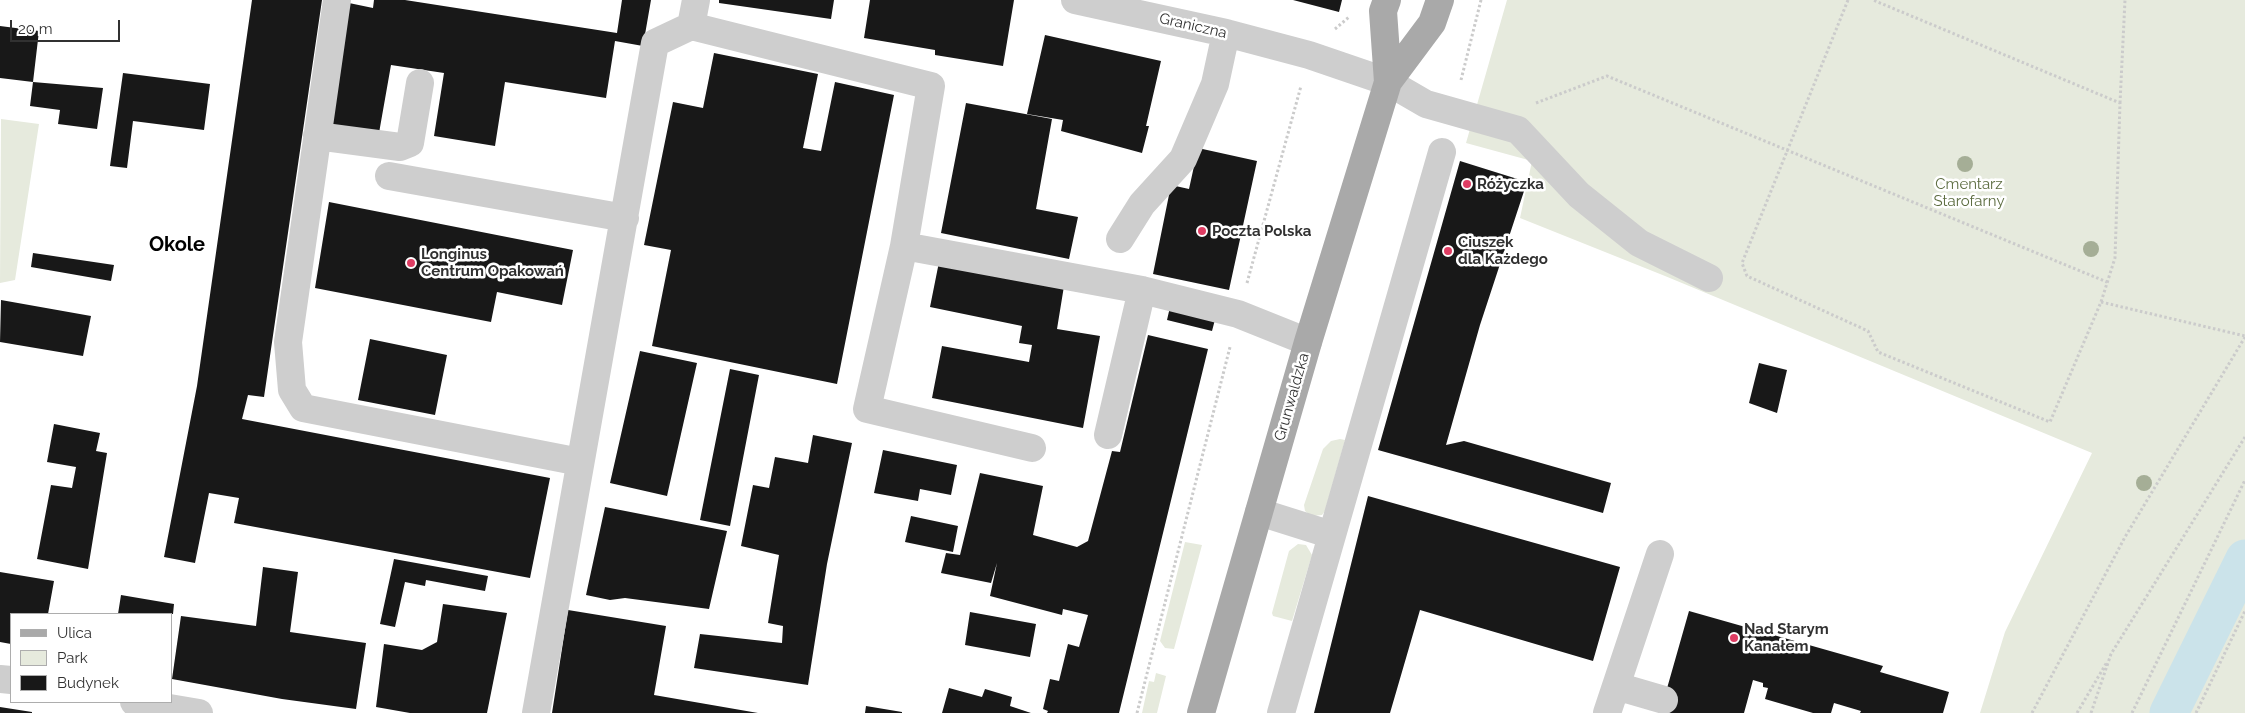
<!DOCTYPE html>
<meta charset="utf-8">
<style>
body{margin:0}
#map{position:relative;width:2245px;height:713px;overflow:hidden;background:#fff;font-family:Raleway,sans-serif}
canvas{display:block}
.legend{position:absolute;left:10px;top:613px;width:162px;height:90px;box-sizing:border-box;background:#fff;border:1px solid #adadad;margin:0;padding:6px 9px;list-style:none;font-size:15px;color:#313131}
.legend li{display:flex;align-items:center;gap:10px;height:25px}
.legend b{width:25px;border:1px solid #adadad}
.scale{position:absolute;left:10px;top:20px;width:110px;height:22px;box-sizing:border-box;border:2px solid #313131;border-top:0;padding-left:6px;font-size:15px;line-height:18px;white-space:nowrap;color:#313131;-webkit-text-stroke:4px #fff;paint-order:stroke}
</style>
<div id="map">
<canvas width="2245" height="713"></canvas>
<ul class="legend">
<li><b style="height:6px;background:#a9a9a9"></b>Ulica</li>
<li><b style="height:14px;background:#e6eadd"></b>Park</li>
<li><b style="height:14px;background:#181818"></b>Budynek</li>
</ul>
<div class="scale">20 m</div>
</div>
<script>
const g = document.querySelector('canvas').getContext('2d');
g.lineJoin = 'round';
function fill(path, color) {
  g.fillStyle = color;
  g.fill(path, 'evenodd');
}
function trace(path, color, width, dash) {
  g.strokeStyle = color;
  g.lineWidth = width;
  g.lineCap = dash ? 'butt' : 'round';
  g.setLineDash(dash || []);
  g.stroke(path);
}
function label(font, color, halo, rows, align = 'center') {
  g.font = font + ' Raleway,sans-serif';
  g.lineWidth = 5;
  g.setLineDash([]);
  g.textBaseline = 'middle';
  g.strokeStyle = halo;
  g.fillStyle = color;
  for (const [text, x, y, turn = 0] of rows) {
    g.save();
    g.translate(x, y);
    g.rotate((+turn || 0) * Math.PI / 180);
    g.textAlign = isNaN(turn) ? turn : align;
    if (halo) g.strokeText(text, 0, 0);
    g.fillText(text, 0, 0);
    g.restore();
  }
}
fill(new Path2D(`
 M1507 0H2245V713H1980L2005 632 2092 453 1665 276 1520 218 1532 161 1466 143Z
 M1 119 39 124 15 280 0 283Z
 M1340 439 1345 440 1325 511 1322 515 1311 516 1305 511 1304 505 1323 449 1331 441Z
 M1185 542 1202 545 1174 649 1165 648 1160 641Z
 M1298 544 1306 545 1312 555 1292 621 1273 616 1272 613 1289 551Z
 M1156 673 1166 676 1157 713H1142L1149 681 1154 682Z`), '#e6eadd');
trace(new Path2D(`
 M2169 713 2245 559`), '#cbe3ea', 39);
fill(new Path2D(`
 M252 0H322L264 397 248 395 242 419 550 478 530 578 234 523 239 498 209 493 195 563 164 557 197 386Z
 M374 0H405L617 33 622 0H651L643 46 615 41 606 98 505 82 495 146 434 136 444 73 391 65 379 133 328 124 349 3 373 8Z
 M719 0H834L831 19 719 3Z
 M870 0H1014L1003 66 935 55V50L864 38Z
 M1293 0H1342L1339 12Z
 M0 26 39 31 33 82 0 78Z
 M1045 35 1161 61 1146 126H1149L1142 153 1061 131 1063 120 1027 114Z
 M714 53 818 74 803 148 821 151 835 82 894 95 837 384 652 346 671 250 644 245 673 102 703 108Z
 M123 73 210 84 204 130 133 121 127 168 110 166Z
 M33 82 103 88 97 129 58 124 60 110 30 106Z
 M966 103 1052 119 1036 209 1078 217 1069 259 941 233Z
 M1198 148 1257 161 1229 290 1153 274 1171 185 1189 189Z
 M1460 161 1527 182 1480 325 1446 445 1464 441 1611 483 1603 513 1378 450Z
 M329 202 573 250 562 305 497 292 491 322 315 288Z
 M33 253 114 265 111 281 31 267Z
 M939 262 1064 286 1057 329 1100 336 1083 428 932 398 942 346 1029 362 1032 345 1019 343 1022 326 930 307Z
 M1 300 91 316 83 356 0 342Z
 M1170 307 1217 312 1212 331 1167 320Z
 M1148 335 1208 349 1119 713H1047L1048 711 1043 709 1050 679 1059 681 1068 644 1079 647 1088 615 1063 609 1062 615 990 596 997 563 991 583 941 573 946 553 960 555 980 473 1043 486 1033 535 1077 547 1088 541 1112 451 1120 452Z
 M370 339 447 355 435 415 358 400Z
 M640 351 697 363 667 496 610 483Z
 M1759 363 1787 370 1777 413 1749 403Z
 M730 369 759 375 730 526 700 520Z
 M54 424 100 433 96 451 107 453 88 569 37 559 51 485 72 488 76 467 47 462Z
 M813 435 852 443 827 564 808 685 694 668 700 634 782 643 783 626 768 623 779 555 741 546 753 485 769 488 775 457 808 463Z
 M883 450 957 465 951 495 920 489 918 501 874 493Z
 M1368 496 1620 567 1593 661 1420 610 1390 713H1314Z
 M605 507 727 531 709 609 625 598 610 600 586 595Z
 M911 516 958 526 953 552 905 542Z
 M394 559 488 576 485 591 426 580 425 586 405 582 395 627 380 624Z
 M263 567 298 572 290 632 366 643 356 709 282 699 172 679 181 616 256 626Z
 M0 572 54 581 48 614H11V644L0 642Z
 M121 595 174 604 173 614H118Z
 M443 604 507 613 487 713H410L376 707 384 644 422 650 437 642Z
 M568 610 666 626 654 695 758 713H552Z
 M1689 611 1883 666 1880 672 1949 692 1943 713H1860L1861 711 1834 703 1831 713H1813L1765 699 1768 688 1763 687V683L1753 680 1744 713H1660Z
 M970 612 1036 624 1030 657 965 645Z
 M949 688 982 697 985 689 1012 697 1010 706 1031 713H942Z
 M866 706 902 712V713H865Z
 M0 707 32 712V713H0Z`), '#181818');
trace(new Path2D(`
 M1848 0 1742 263 1747 276 1868 331 1878 352 2050 422 2101 302 2115 258 2120 103 1873 0
 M1335 29 1349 17
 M1461 80 1481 0
 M1536 103 1607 76 2107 282
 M2120 103 2125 0
 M1247 283 1301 86
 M2101 302 2245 336
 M1137 713 1230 347
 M2032 713 2125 537 2245 337
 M2077 713 2107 662
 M2091 713 2111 654 2245 437
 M2132 713 2245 480
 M2196 713 2245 611`), '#cbcbcb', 3, [2.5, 2.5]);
trace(new Path2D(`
 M337 0 288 342 292 390 303 408 580 462
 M1075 0 1226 33 1309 55 1388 82 1426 104 1518 130 1579 195 1639 243 1709 278
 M691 26 931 86 904 246 867 409 1032 448
 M317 136 400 147 410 143 420 83
 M389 176 625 218
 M1120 239 1142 204 1183 159 1215 84 1226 33
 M904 246 1142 290 1238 314 1308 342
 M1108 435 1142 290
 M1259 512 1332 535
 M0 679 11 680
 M1616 686 1664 700
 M134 702 199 713
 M536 713 655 43 691 26 696 0
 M1281 713 1442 152
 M1607 713 1660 554`), '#cecece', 28);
trace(new Path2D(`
 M1387 0 1383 11 1388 82
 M1201 713 1308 342 1388 82 1432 23 1440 0`), '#a9a9a9', 28);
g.fillStyle = '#a5ae96';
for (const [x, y] of [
 [1965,164],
 [2091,249],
 [2144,483]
]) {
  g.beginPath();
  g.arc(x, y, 8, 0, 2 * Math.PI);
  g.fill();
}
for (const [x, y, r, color] of [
 [1467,184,5,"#df3d63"],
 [1202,231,5,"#df3d63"],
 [1448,251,5,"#df3d63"],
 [411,263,5,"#df3d63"],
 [1734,638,5,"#df3d63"]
]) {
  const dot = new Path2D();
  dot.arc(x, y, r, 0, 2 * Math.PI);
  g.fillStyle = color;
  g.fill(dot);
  trace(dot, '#fff', 2);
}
label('15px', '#313131', '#fff', [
 ["Graniczna",1193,26,13],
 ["Grunwaldzka",1292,397,-74]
]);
label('bold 15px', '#313131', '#fff', [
 ["Różyczka",1477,184],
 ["Poczta Polska",1212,231],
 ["Ciuszek",1458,242],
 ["dla Każdego",1458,259],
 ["Longinus",421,254],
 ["Centrum Opakowań",421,271],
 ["Nad Starym",1744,629],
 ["Kanałem",1744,646]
], 'left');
label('15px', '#5c6c40', '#fff', [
 ["Cmentarz",1969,184],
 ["Starofarny",1969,201]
]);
label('bold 20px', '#000', '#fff', [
 ["Okole",177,245]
]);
</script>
